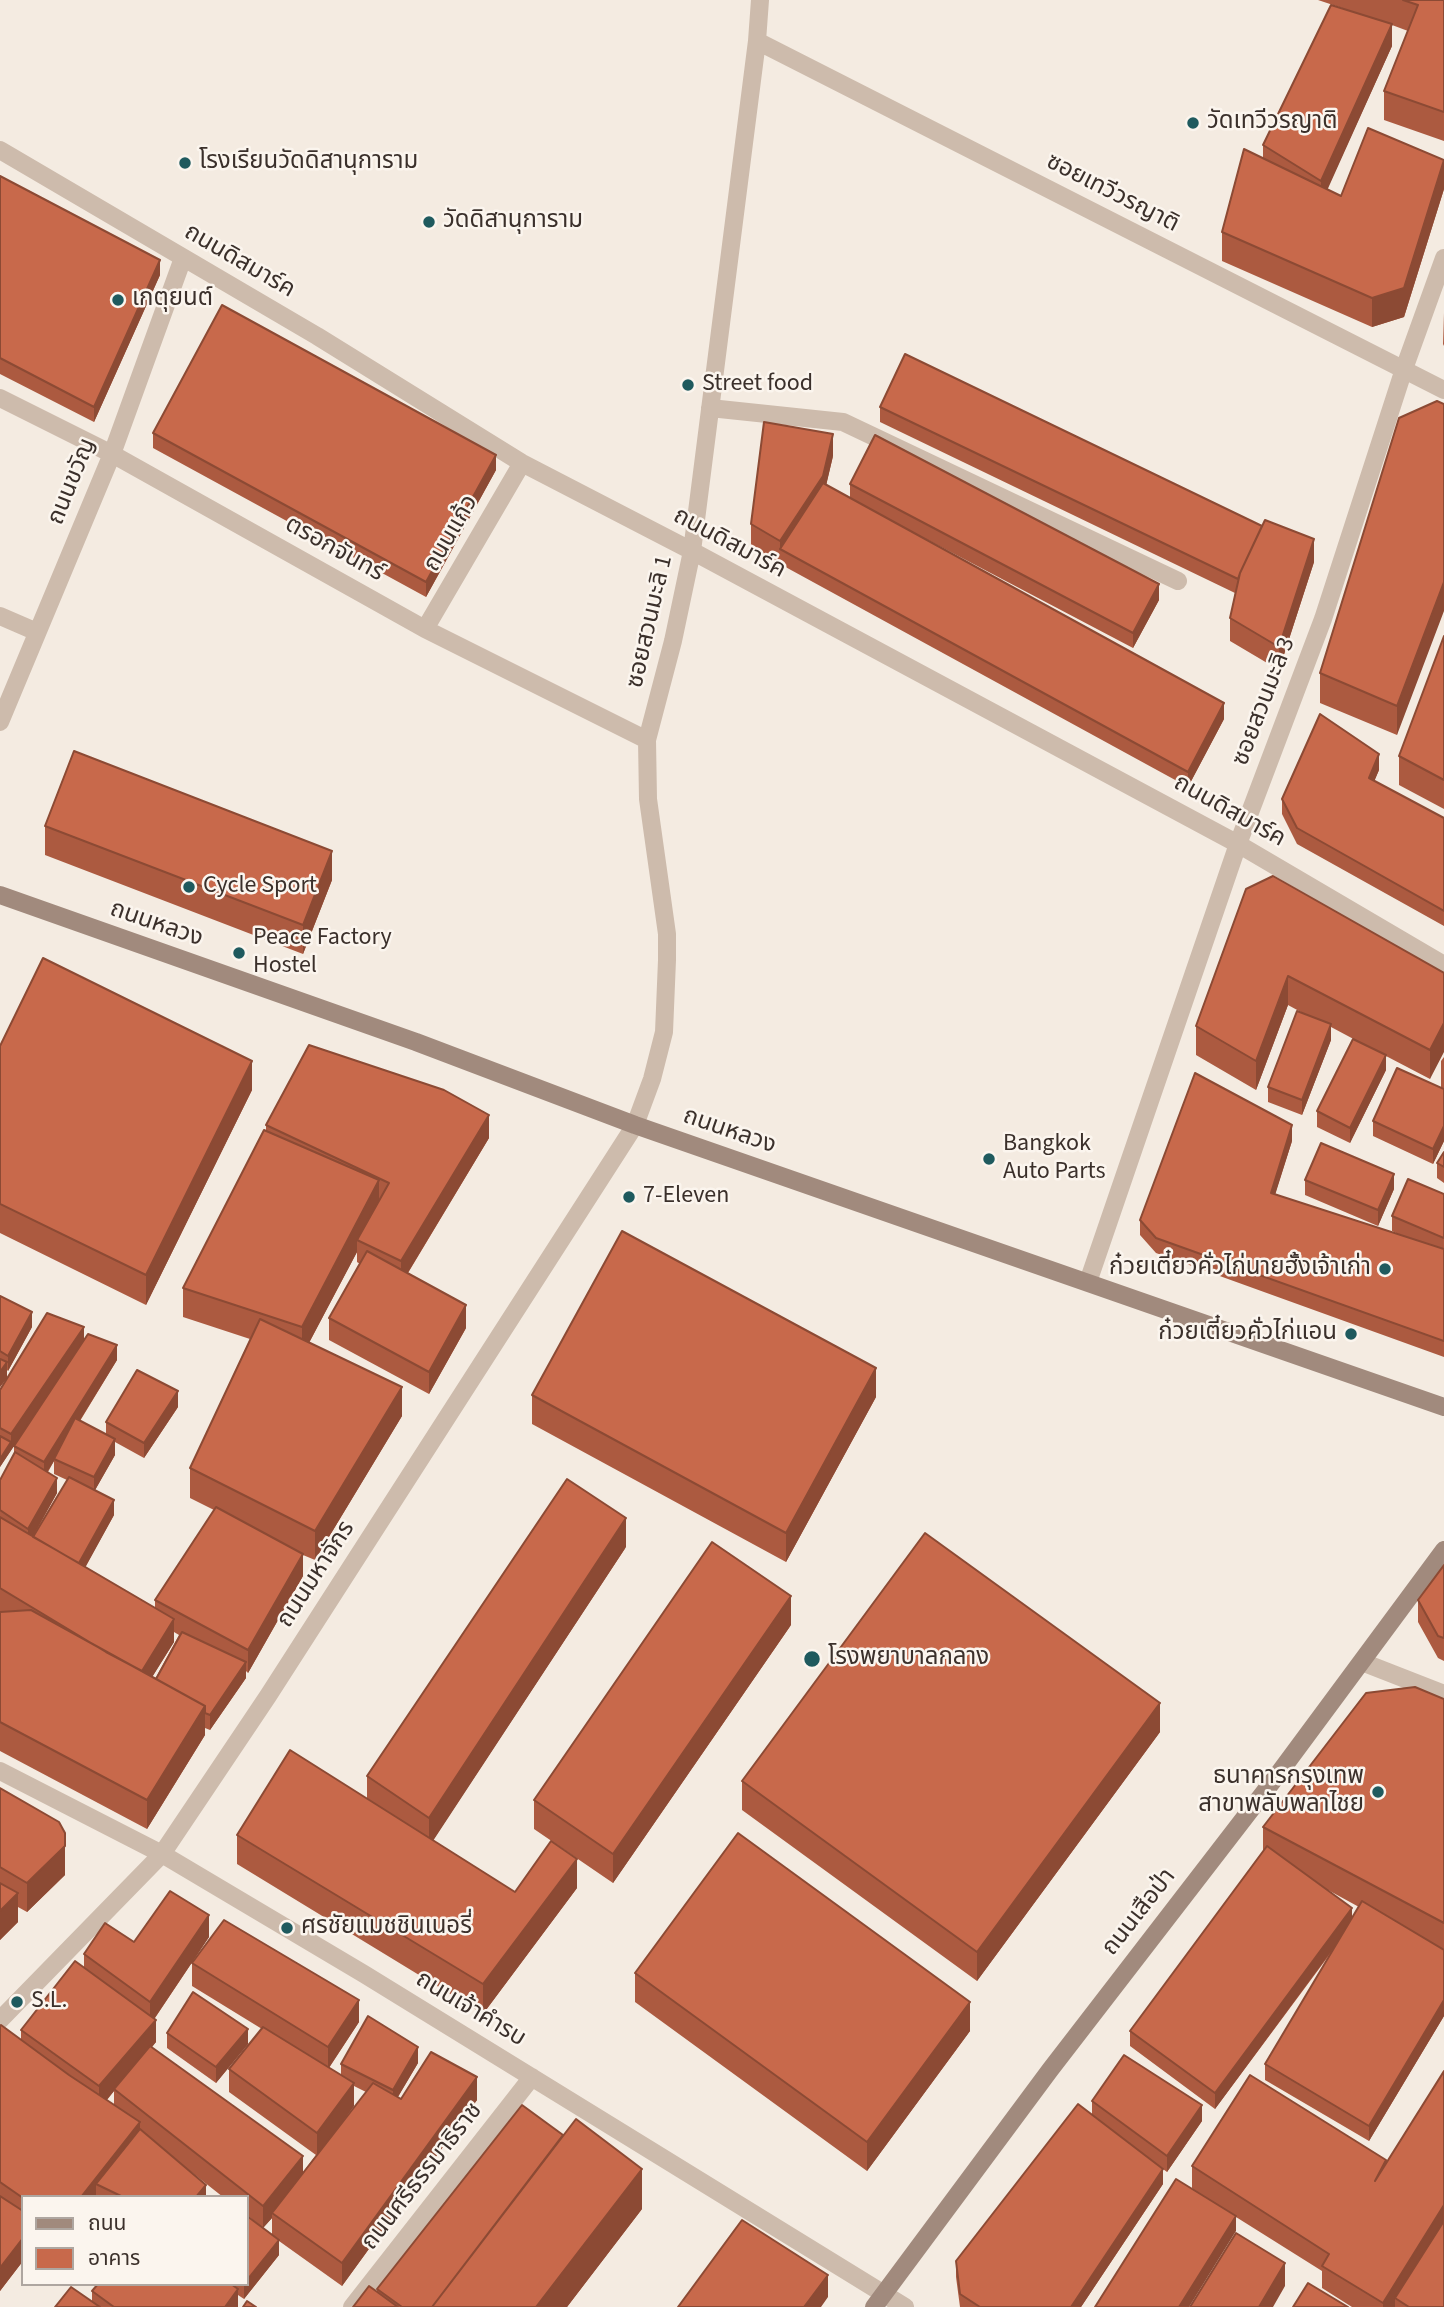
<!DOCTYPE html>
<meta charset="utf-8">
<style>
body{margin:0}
#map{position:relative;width:1444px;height:2307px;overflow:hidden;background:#f4ebe1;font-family:"Source Sans 3","Noto Sans Thai",sans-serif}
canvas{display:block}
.legend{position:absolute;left:21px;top:2195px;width:228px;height:91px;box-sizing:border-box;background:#fbf5ee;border:2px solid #aea6a0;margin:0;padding:9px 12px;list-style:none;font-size:21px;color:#3b302b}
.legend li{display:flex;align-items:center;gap:14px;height:35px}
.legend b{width:35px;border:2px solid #aea6a0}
</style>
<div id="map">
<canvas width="1444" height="2307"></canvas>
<ul class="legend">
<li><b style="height:9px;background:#a18a7d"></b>ถนน</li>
<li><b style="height:19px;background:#c8694b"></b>อาคาร</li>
</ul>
</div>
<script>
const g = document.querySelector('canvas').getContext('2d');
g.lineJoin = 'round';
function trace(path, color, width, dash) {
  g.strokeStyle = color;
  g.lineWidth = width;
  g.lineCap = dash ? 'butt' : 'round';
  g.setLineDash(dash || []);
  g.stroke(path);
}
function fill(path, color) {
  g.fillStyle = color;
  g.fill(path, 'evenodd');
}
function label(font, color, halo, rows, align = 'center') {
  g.font = font + ' "Source Sans 3","Noto Sans Thai",sans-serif';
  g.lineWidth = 5;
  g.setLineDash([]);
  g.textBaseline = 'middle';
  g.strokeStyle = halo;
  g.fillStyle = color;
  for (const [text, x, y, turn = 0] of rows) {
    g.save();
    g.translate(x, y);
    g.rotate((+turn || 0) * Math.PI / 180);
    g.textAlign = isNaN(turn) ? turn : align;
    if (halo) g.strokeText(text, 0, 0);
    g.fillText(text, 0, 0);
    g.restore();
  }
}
trace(new Path2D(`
 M757 41 1444 390
 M0 150 317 336 522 463 692 551 1238 844 1444 965
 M0 398 112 454 425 629 647 740
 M710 408 843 422 1178 581
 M0 616 37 632
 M425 629 522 463
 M0 722 112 454 183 258
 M1088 1282 1238 844 1323 619 1404 369 1444 258
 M1362 1662 1444 1694
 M0 1771 162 1854 364 1974 905 2307
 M0 2020 162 1854 268 1696 635 1125 652 1079 664 1032 667 960V934L648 799 647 740 673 641 692 551 757 41 760 0
 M352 2307 532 2077`), '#cdbbac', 18);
trace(new Path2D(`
 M0 895 416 1042 635 1125 1444 1407
 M874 2307 1050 2070 1279 1773 1444 1550`), '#a18a7d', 18);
fill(new Path2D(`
 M1318 0H1444V141L1384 120V91L1408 31 1392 25V46L1327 189 1341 196 1444 189 1404 317 1372 327 1222 261V232L1263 158V145L1342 8Z
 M0 176 160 275 94 422 0 374Z
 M1444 313V346L1443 344Z
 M1444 404 1397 735 1320 703V673Z
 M880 407 1314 562 1279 670 1230 641V618L1235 593 880 422Z
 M153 433 496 470 426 597 153 448Z
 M833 456 826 485 850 498V484L1159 600 1133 648 907 529 1224 719 1188 787 780 564 751 546V524Z
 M1444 636V809L1399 785V756Z
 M1379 770 1374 781 1444 818V926L1297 844 1282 814V799Z
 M45 826 332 880 303 954 45 855Z
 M1246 889 1444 973 1430 1079 1386 1056V1070L1350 1143 1317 1127V1111L1361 1043 1331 1027V1040L1302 1115 1268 1102V1087L1310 1017 1288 1005 1256 1090 1196 1055V1026Z
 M0 1046 252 1090 146 1305 0 1233Z
 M1444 1057V1141L1433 1164 1373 1136V1121L1441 1088V1061Z
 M266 1125 489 1138 408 1273 466 1328 429 1394 329 1340V1318L360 1264 357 1262V1252L309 1343 402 1416 315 1560 303 1555V1576L248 1673 246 1671V1678L210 1730 205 1728V1735L147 1829 0 1751V1612H2L0 1611V1480L14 1455V1446L24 1431 11 1450 0 1467V1390L84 1339 117 1360 80 1421 106 1435V1422L178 1407 144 1458 115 1442V1455L95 1490 114 1515 85 1567 155 1608V1600L214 1510 190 1498V1468L250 1339 183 1317V1288L266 1131ZM54 1461V1474L67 1480 33 1537 57 1493 48 1472ZM174 1632 179 1635 155 1679 152 1677 174 1642Z
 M1292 1141 1275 1194 1402 1236 1392 1231V1216L1444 1194V1357L1156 1253 1140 1235V1220Z
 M1444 1152V1183L1437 1178V1163Z
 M1305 1180 1394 1189 1378 1226 1305 1195Z
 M0 1296 32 1327 8 1371 7 1370V1378L0 1387Z
 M532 1395 876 1397 786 1562 532 1424Z
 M626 1547 433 1840 515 1892 577 1888 483 2014 237 1864V1835L367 1799V1776Z
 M1444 1565V1661L1438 1658 1418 1622V1600Z
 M791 1625 613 1883 534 1829V1800Z
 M1444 1699V2016L1369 2141 1265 2080V2064L1336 1946 1215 2109 1130 2046V2031L1263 1851V1827ZM1328 1890 1359 1907 1352 1918Z
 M1160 1732 977 1981 742 1810V1781Z
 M0 1788 65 1875 27 1912 18 1907V1922L0 1940Z
 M209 1937 155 2018 156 2042 152 2047 303 2172 316 2155 229 2092V2069L262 2029 192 1986V1963L359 2022 329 2068 341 2075V2064L418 2063 398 2097 401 2099 477 2100 342 2286 279 2241V2255L244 2299 238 2295V2307H55L92 2302V2291L98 2284H247L259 2225 247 2215V2197H223L180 2163 206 2197H23V2261L0 2291V2026L21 2040V2030L84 1968V1954L134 1942ZM354 2086 366 2092 334 2134 354 2106ZM114 2091V2105L107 2100ZM272 2218V2234L263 2228Z
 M635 1973 970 2031 867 2171 635 2002Z
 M167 2033 248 2044 216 2083 167 2048Z
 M1092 2101 1202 2121 1167 2172 1163 2169V2184L1081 2307H960L956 2277V2261L1092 2115Z
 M1386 2163 1444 2307H1395V2306V2307H1352L1322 2288V2271L1236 2217V2231L1192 2188V2166Z
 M642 2209 567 2307H353L377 2291V2289Z`), '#ac5a40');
fill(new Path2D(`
 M1392 24V46L1321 204V181Z
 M1444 160V189L1404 317 1372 327V298Z
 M160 260V275L94 422V407Z
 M833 434V456L823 499 780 549V541Z
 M496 455V470L426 597V582Z
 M1314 539V562L1279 670V647Z
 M1444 582V611L1397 735V706Z
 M1159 584V600L1133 648V633Z
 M1224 703V719L1188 787V772Z
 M1379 754V770L1369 794V778Z
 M332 851V880L303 954V925Z
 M1288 976V1005L1256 1090V1061Z
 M1444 1023V1052L1430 1079V1050Z
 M1331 1024V1040L1302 1115V1100Z
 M1386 1055V1070L1350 1143V1128Z
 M252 1061V1090L146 1305V1275Z
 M489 1115V1138L401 1284V1261Z
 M1292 1125V1141L1271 1208V1193Z
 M1444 1126V1141L1433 1164V1149Z
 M1394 1174V1189L1378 1226V1210Z
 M379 1180V1210L357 1240V1252L302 1356V1327Z
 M466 1305V1328L429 1394V1372Z
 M32 1312V1327L8 1371V1356Z
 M84 1327V1342L0 1467V1459L11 1442V1434Z
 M117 1345V1360L56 1459H54V1461L44 1477V1462Z
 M7 1362V1378L0 1387V1372Z
 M876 1368V1397L786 1562V1533Z
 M402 1387V1416L315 1560V1531Z
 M178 1391V1407L144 1458V1443Z
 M115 1439V1455L94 1492V1477Z
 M57 1478V1493L28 1545V1529Z
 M114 1500V1515L79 1579V1563Z
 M626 1518V1547L429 1847V1818Z
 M303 1554V1576L248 1673V1650Z
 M791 1596V1625L613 1883V1854Z
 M174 1619V1642L141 1695V1672Z
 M246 1662V1678L210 1730V1715Z
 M1160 1703V1732L977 1981V1952Z
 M205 1706V1735L147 1829V1800Z
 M65 1846V1875L27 1912V1883Z
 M577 1859V1888L483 2014V1984Z
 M18 1893V1922L0 1940V1911Z
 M1352 1908V1923L1215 2109V2093Z
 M209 1915V1937L150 2025V2002Z
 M359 2000V2022L328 2069V2047Z
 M1444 2000V2016L1369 2141V2126Z
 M970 2002V2031L867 2171V2142Z
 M156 2020V2042L116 2090 114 2089V2091L99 2109V2086Z
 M248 2029V2044L216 2083V2067Z
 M418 2047V2063L393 2105V2090Z
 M477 2077V2100L342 2286V2263Z
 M354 2083V2106L317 2156V2133Z
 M1202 2105V2121L1167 2172V2156Z
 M140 2122V2144L96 2184V2197H81Z
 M303 2156V2178L272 2213V2218L263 2228V2206Z
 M642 2169V2209L567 2307H536Z
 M1163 2169V2184L1081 2307H1071Z
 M206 2185V2197H196Z
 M1444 2205V2228L1395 2298V2307H1383V2303Z
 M1236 2216V2231L1189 2307H1179Z
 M23 2238V2261L0 2291V2268Z
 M279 2240V2255L244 2299V2284H247V2280Z
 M1285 2263V2286L1273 2307H1259Z
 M828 2275V2297L821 2307H804Z
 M238 2289V2307H225Z`), '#8c4a34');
const building = new Path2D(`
 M1403 0H1444V112L1384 91 1418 5Z
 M1331 5 1392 24 1321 181 1263 145Z
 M1368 128 1444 160 1404 288 1372 298 1222 232 1244 149 1341 196Z
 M0 176 160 260 94 407 0 358Z
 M222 305 496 455 426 582 153 433Z
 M905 354 1262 526 1240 573 1238 579 880 407Z
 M1437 401 1444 404V582L1397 706 1320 673 1399 418Z
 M764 422 833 434 823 476 780 541 751 524Z
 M875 435 1159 584 1133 633 850 484Z
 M823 483 1224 703 1188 772 780 549Z
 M1265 520 1314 539 1279 647 1230 618 1240 573Z
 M1444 636V780L1399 756Z
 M1320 714 1379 754 1369 778 1444 818V911L1297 828 1282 799Z
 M74 751 332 851 303 925 45 826Z
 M1273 876 1444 973V1023L1430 1050 1288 976 1256 1061 1196 1026 1246 889Z
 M43 958 252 1061 146 1275 0 1204V1046Z
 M1297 1011 1331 1024 1302 1100 1268 1087Z
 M1353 1039 1386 1055 1350 1128 1317 1111Z
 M309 1045 444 1090 489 1115 401 1261 357 1240 389 1183 266 1125Z
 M1397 1068 1444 1089V1126L1433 1149 1373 1121Z
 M1195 1073 1292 1125 1271 1193 1444 1249V1341L1156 1238 1140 1220Z
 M264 1130 379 1180 302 1327 183 1288Z
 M1321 1143 1394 1174 1378 1210 1305 1180Z
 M1444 1152V1167L1437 1163Z
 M1408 1179 1444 1194V1238L1392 1216Z
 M622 1231 876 1368 786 1533 532 1395Z
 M367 1251 466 1305 429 1372 329 1318Z
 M0 1296 32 1312 8 1356 0 1351Z
 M47 1313 84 1327 11 1434 0 1428V1390Z
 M260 1319 402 1387 315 1531 190 1468Z
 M88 1334 117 1345 44 1462 14 1446Z
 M0 1359 7 1362 0 1372Z
 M137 1370 178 1391 144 1443 106 1422Z
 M75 1418 115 1439 94 1477 54 1459Z
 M0 1436 11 1442 0 1459Z
 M15 1452 57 1478 28 1529 0 1510V1480Z
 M69 1477 114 1500 79 1563 33 1537Z
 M567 1479 626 1518 429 1818 367 1776Z
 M216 1507 303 1554 248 1650 155 1600Z
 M0 1517 174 1619 142 1671 106 1652 0 1588Z
 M925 1533 1160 1703 977 1952 742 1781Z
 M712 1542 791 1596 613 1854 534 1800Z
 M1444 1565V1638L1438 1636 1418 1600Z
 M31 1610 205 1706 147 1800 0 1722V1612Z
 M182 1632 246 1662 210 1715 205 1713V1706L156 1679Z
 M1415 1687 1444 1699V1923L1263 1827 1366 1693Z
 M290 1750 515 1892 551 1841 577 1859 483 1984 237 1835Z
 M0 1788 59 1822 65 1833V1846L27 1883 0 1867Z
 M738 1833 970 2002 867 2142 635 1973Z
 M1267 1846 1352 1908 1215 2093 1130 2031Z
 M0 1883 18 1893 0 1911Z
 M170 1891 209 1915 150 2002 84 1954 105 1923 134 1942Z
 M1362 1901 1444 1950V2000L1369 2126 1265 2064Z
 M224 1920 359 2000 328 2047 192 1963Z
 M75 1961 156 2020 99 2086 21 2030Z
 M193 1992 248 2029 216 2067 167 2033Z
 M368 2016 418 2047 393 2090 341 2064Z
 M1 2025 69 2075 140 2122 81 2197H23V2198L0 2182V2026Z
 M263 2027 354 2083 317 2133 229 2069Z
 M150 2046 303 2156 263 2206 114 2089Z
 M431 2052 477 2077 342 2263 272 2213 373 2083 401 2099Z
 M1124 2055 1202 2105 1167 2156 1092 2101Z
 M1444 2071V2205L1383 2303 1322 2266 1329 2254 1192 2166 1250 2075 1386 2160 1375 2181Z
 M1078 2104 1163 2169 1071 2307H980L960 2294 956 2261Z
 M522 2105 563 2135 432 2307H402L377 2289Z
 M576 2119 642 2169 536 2307H432Z
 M140 2129 206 2185 196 2197H123L96 2184Z
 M1176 2179 1236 2216 1179 2307H1095Z
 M0 2196 23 2211V2238L0 2268Z
 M247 2216 279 2240 247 2280Z
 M742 2220 828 2275 804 2307H678Z
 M1444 2221V2307H1409L1395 2298Z
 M1236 2233 1285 2263 1259 2307H1190Z
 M1308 2283 1348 2307H1293Z
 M98 2284H231L238 2289 225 2307H114L92 2291Z
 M369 2286 398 2307H353Z
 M71 2287 100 2307H55Z
 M247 2301 256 2307H243Z`);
fill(building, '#c8694b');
trace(building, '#8c4a34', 2);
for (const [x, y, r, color] of [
 [1193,123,7,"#1f5a5e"],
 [185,163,7,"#1f5a5e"],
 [429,222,7,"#1f5a5e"],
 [118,300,7,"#1f5a5e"],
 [688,385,7,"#1f5a5e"],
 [189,887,7,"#1f5a5e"],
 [239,953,7,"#1f5a5e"],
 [989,1159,7,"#1f5a5e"],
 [629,1197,7,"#1f5a5e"],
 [1385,1269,7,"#1f5a5e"],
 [1351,1334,7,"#1f5a5e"],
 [812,1659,9,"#1f5a5e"],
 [1378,1792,7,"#1f5a5e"],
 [287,1928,7,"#1f5a5e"],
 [17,2002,7,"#1f5a5e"]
]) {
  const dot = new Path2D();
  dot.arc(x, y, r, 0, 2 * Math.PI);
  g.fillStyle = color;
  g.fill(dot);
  trace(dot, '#fbf5ee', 2.5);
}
label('24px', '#3b302b', '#fbf5ee', [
 ["วัดเทวีวรญาติ",1207,123],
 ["โรงเรียนวัดดิสานุการาม",199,163],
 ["วัดดิสานุการาม",443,222],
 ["เกตุยนต์",132,300],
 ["Street food",702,385],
 ["Cycle Sport",203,887],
 ["Peace Factory",253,939],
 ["Hostel",253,967],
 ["Bangkok",1003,1145],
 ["Auto Parts",1003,1173],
 ["7-Eleven",643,1197],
 ["ก๋วยเตี๋ยวคั่วไก่นายฮั้งเจ้าเก่า",1371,1269,"right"],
 ["ก๋วยเตี๋ยวคั่วไก่แอน",1337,1334,"right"],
 ["โรงพยาบาลกลาง",828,1659],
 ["ธนาคารกรุงเทพ",1364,1778,"right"],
 ["สาขาพลับพลาไชย",1364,1806,"right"],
 ["ศรชัยแมชชินเนอรี่",301,1928],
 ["S.L.",31,2002]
], 'left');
label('24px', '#3b302b', '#fbf5ee', [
 ["ซอยเทวีวรญาติ",1112,194,27],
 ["ถนนดิสมาร์ค",239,262,30],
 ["ถนนขวัญ",73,482,-68],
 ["ถนนแก้ว",452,534,-60],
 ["ถนนดิสมาร์ค",729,544,28],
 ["ตรอกจันทร์",334,550,29],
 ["ซอยสวนมะลิ 1",651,622,-77],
 ["ซอยสวนมะลิ 3",1265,702,-69],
 ["ถนนดิสมาร์ค",1229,812,29],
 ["ถนนหลวง",156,925,19],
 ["ถนนหลวง",729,1132,19],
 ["ถนนมหาจักร",317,1575,-57],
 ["ถนนเสือป่า",1140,1913,-52],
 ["ถนนเจ้าคำรบ",470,2010,31],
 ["ถนนศรีธรรมาธิราช",423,2177,-52]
]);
</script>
